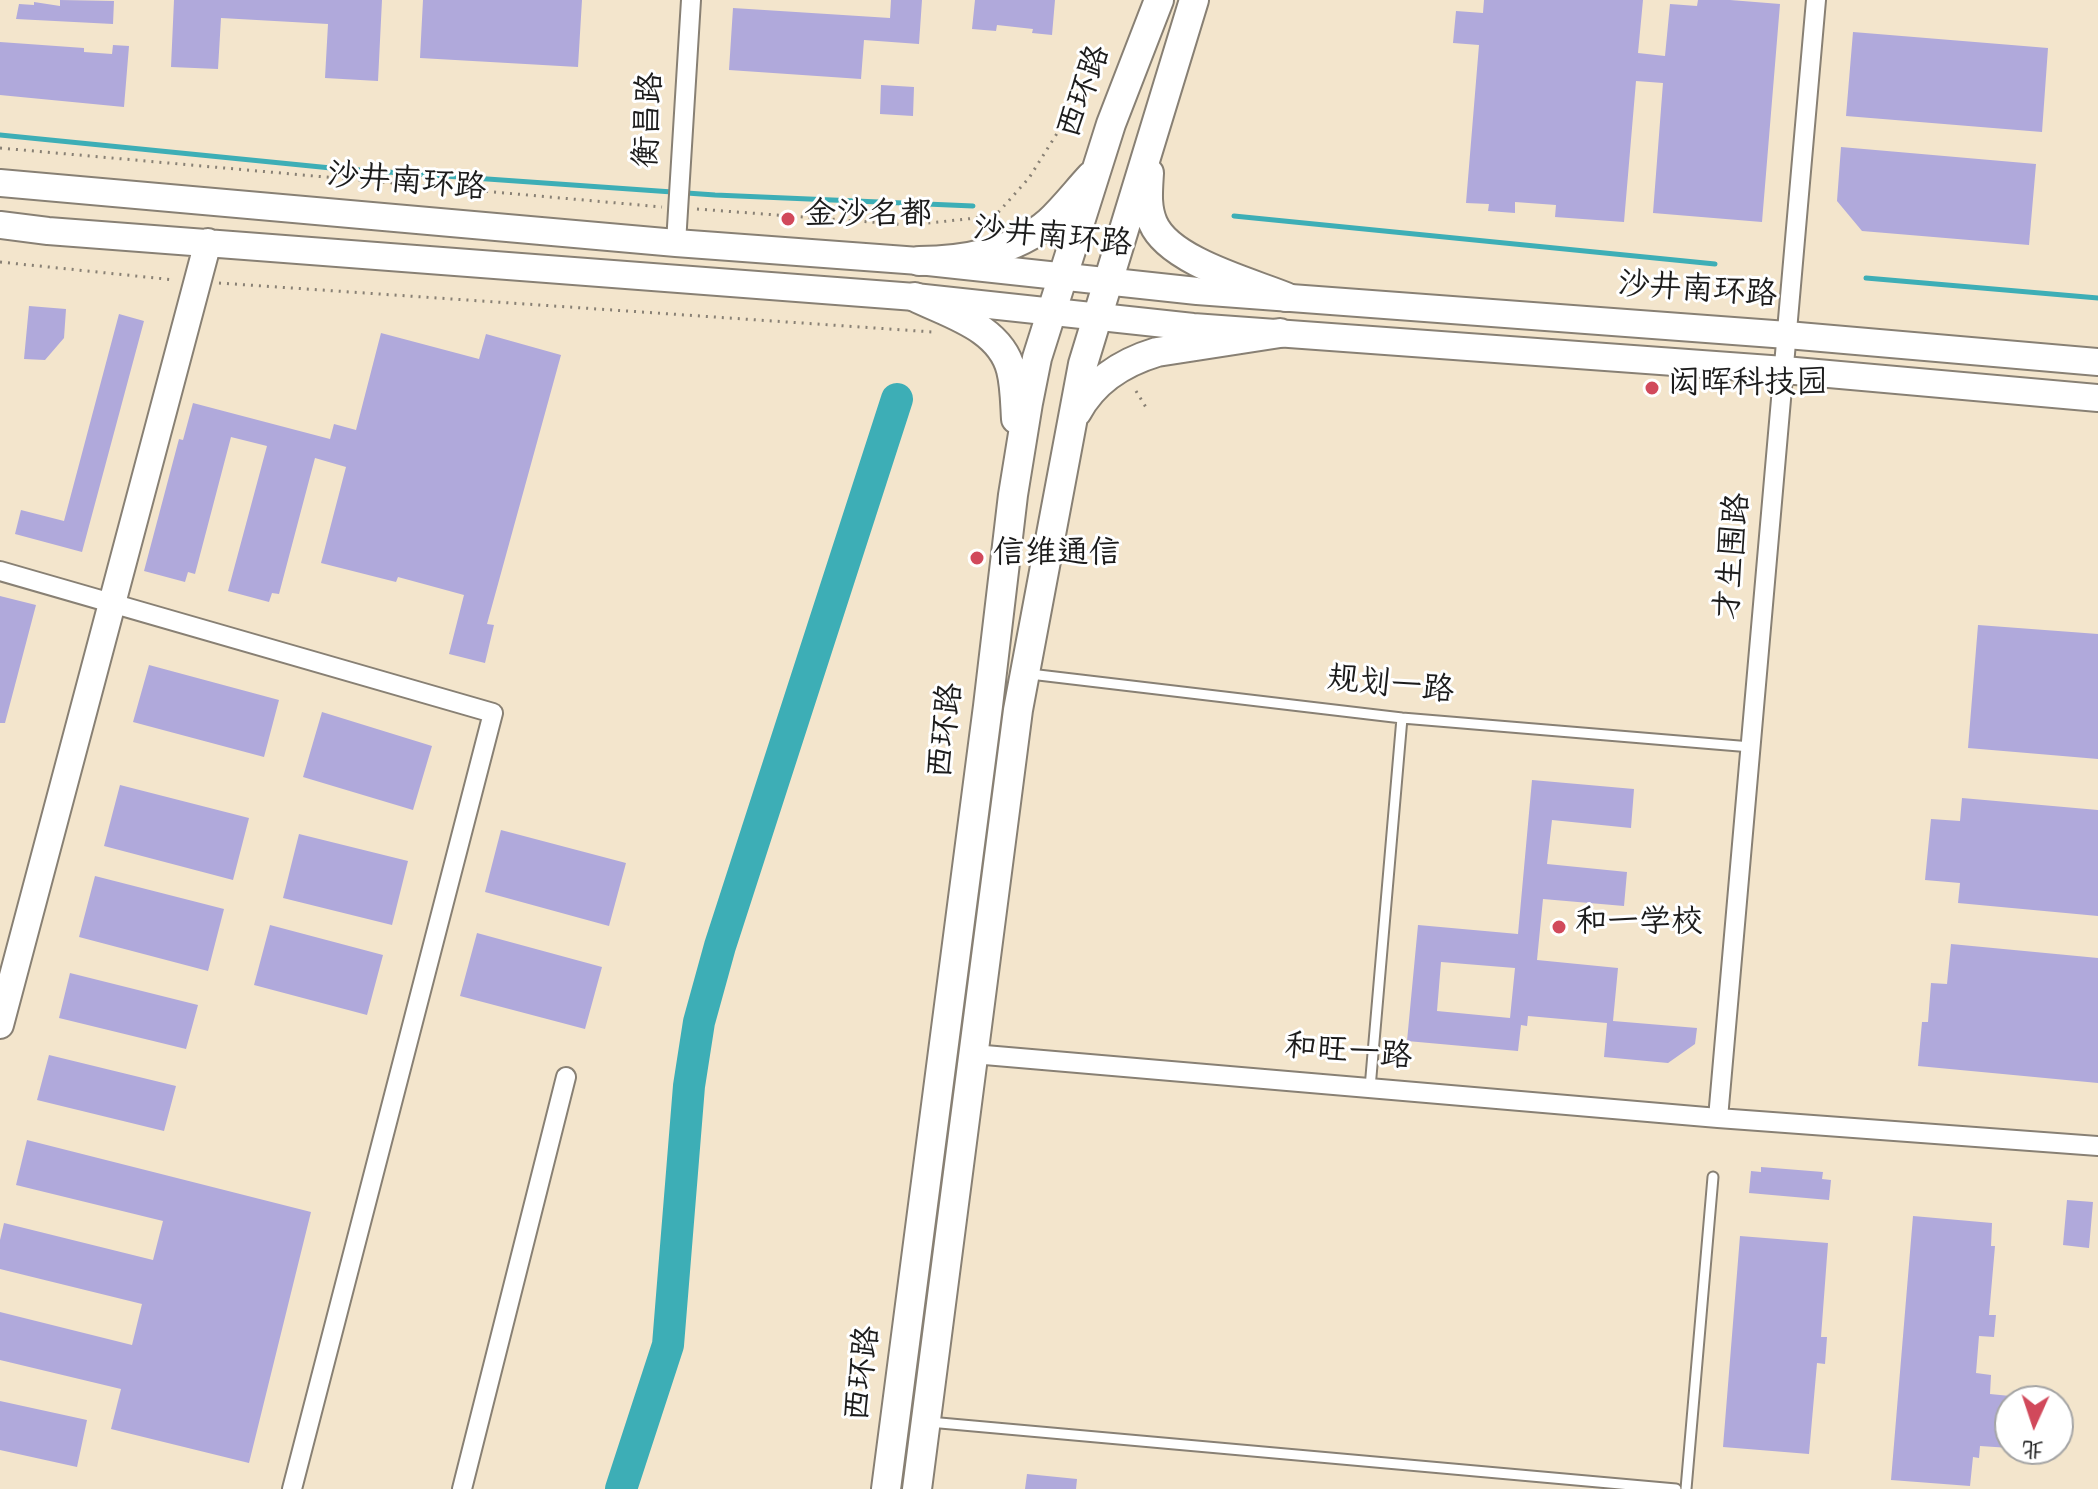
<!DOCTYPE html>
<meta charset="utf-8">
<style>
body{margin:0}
#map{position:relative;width:2098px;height:1489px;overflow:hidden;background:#f3e5cc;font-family:Dekko,"LXGW WenKai TC",sans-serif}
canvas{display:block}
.north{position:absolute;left:1994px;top:1385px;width:80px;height:80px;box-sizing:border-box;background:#fff;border:2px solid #a4a4a4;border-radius:50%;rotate:183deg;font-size:22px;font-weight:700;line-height:32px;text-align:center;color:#1c1c1c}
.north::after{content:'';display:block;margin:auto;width:28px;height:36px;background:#d1495b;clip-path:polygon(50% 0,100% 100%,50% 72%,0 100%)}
</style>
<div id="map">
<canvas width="2098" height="1489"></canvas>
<div class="north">北</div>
</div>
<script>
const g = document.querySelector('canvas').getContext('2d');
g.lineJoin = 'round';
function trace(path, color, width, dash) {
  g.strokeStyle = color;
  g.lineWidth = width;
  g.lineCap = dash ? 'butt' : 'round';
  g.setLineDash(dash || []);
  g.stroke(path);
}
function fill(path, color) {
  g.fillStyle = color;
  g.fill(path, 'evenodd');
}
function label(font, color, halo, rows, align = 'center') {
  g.font = font + ' Dekko,"LXGW WenKai TC",sans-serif';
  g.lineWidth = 6;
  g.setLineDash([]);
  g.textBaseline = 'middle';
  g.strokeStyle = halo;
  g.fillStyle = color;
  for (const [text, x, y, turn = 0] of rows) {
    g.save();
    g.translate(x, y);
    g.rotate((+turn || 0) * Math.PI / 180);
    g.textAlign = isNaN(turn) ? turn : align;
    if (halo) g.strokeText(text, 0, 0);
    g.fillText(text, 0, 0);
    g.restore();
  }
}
trace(new Path2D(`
 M0 135 331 168 715 195 973 206
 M1234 216 1715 264
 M1866 278 2098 298`), '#3daeb6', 5);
trace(new Path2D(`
 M621 1489 668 1345 689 1086 699 1022 720 946 897 399`), '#3daeb6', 32);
fill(new Path2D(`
 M60 0 114 1 113 24 16 19 19 4 34 5V2L60 6Z
 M174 0H382L378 81 325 78 328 24 221 18 218 69 171 67Z
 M423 0H582L578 67 420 58Z
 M891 0H922L919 44 864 40 861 79 729 70 733 8 890 18Z
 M975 0H1055L1052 35 1032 33 1033 29 997 25 996 31 972 29Z
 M1484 0H1643L1638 53 1665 56 1670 4 1697 6 1698 0H1730L1780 4 1762 222 1653 213 1663 83 1636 81 1624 222 1555 217 1556 205 1515 202V213L1488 211 1489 204 1466 203 1479 45 1453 43 1456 11 1483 13Z
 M1853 32 2048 48 2042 132 1846 116Z
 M0 42 84 48V52L112 54 113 45 129 46 124 107 0 95Z
 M881 85 914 87 913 116 880 114Z
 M1841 147 2036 164 2029 245 1862 231 1837 201Z
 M29 306 66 309 64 338 45 360 24 359Z
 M119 314 144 321 82 552 15 534 21 510 64 521Z
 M381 333 479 359 486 334 561 355 487 624 494 625 485 663 449 654 464 595 398 577 396 582 321 563 346 467 315 458 279 594 272 593 269 602 228 591 267 446 231 437 195 574 188 572 185 582 144 571 179 439 183 440 193 403 330 439 334 424 356 430Z
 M0 596 36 605 5 723H0Z
 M1978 625 2098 634V759L1968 748Z
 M149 665 279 700 264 757 133 722Z
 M322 712 432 746 413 810 303 777Z
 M1532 780 1634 789 1631 828 1552 820 1547 864 1627 872 1624 906 1543 899 1537 960 1618 968 1613 1021 1697 1028 1695 1044 1668 1063 1604 1057 1607 1023 1528 1016 1527 1026 1521 1025 1518 1051 1407 1041 1418 925 1518 934ZM1441 962 1515 968 1510 1018 1437 1011Z
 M120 785 249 818 233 880 104 846Z
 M1962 798 2098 810V916L1958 903 1960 883 1925 880 1931 819 1960 821Z
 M501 830 626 863 609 926 485 892Z
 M299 834 408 861 392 925 283 898Z
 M95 876 224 909 208 971 79 937Z
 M270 925 383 955 367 1015 254 985Z
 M477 933 602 967 585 1029 460 996Z
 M1951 944 2098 958V1083L1918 1066 1922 1022H1928L1931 983 1947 984Z
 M70 973 198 1005 186 1049 59 1018Z
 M49 1055 176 1086 164 1131 37 1100Z
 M27 1140 311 1212 249 1463 111 1429 121 1389 0 1360V1312L132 1345 142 1304 0 1269V1240L4 1223 153 1260 163 1221 16 1185Z
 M1761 1167 1823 1172 1822 1179 1831 1180 1829 1200 1749 1193 1751 1171 1761 1172Z
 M2067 1200 2093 1202 2089 1248 2063 1245Z
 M1913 1216 1992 1223 1991 1246H1995L1989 1315H1996L1994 1337 1979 1336 1976 1373 1991 1375 1990 1394 2010 1396V1448L1980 1446 1979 1458 1973 1457 1970 1486 1891 1480Z
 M1740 1236 1828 1243 1821 1337H1827L1825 1364 1817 1363 1809 1454 1723 1447Z
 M0 1401 87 1420 77 1467 0 1450Z
 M1027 1474 1077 1479 1076 1489H1025Z`), '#b0a9db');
const lane = new Path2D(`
 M1030 674 1402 718 1751 747
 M1370 1088 1402 718
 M929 1422 1676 1489
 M1686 1489 1713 1177`);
const street = new Path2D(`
 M676 243 691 0
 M0 571 493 713 292 1489
 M973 1054 1718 1118 2098 1146
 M1718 1118 1816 0
 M462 1489 566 1077`);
const secondary = new Path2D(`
 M0 183 676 243 919 261 1197 291 1787 335 2098 362
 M0 225 48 231 915 297 1193 327 1784 370 2098 398
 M0 1025 208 242`);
const primary = new Path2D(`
 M1149 173C1148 190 1146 207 1153 223 1169 261 1249 282 1286 297
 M919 261C962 261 1015 252 1049 222 1064 208 1077 191 1091 176
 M915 297C949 314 1000 327 1011 370 1015 385 1015 403 1016 419
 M1077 412C1094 380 1124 362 1157 352L1280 333
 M886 1489 988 706 1013 495 1028 403 1037 358 1111 124 1159 0
 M917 1489 1018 710 1083 364 1194 0`);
trace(lane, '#888074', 13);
trace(street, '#888074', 22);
trace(secondary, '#888074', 30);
trace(primary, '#888074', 32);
trace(new Path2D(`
 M0 148 662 207
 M697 209 910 225 995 216 1029 178 1107 54
 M0 262 175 280
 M219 283 933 332
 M1136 391 1147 409`), '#888074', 3, [2, 6]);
trace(lane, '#fff', 9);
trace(street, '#fff', 18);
trace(secondary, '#fff', 26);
trace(primary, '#fff', 28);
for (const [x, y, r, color] of [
 [788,219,8,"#d1495b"],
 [1652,388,8,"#d1495b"],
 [977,558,8,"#d1495b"],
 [1559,927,8,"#d1495b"]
]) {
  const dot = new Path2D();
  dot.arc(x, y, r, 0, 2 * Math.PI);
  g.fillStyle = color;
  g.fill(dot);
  trace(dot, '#fff', 3);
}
label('32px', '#1c1c1c', '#fff', [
 ["西环路",1088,93,-70],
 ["衡昌路",653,120,-87],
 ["沙井南环路",406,186,5],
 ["沙井南环路",1052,241,6],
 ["沙井南环路",1697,294,4],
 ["才生围路",1737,557,-85],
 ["规划一路",1390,689,6],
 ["西环路",950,731,-83],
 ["和旺一路",1348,1056,5],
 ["西环路",867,1374,-83]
]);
label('32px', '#1c1c1c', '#fff', [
 ["金沙名都",804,219],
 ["闳晖科技园",1668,388],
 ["信维通信",993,558],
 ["和一学校",1575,927]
], 'left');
</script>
